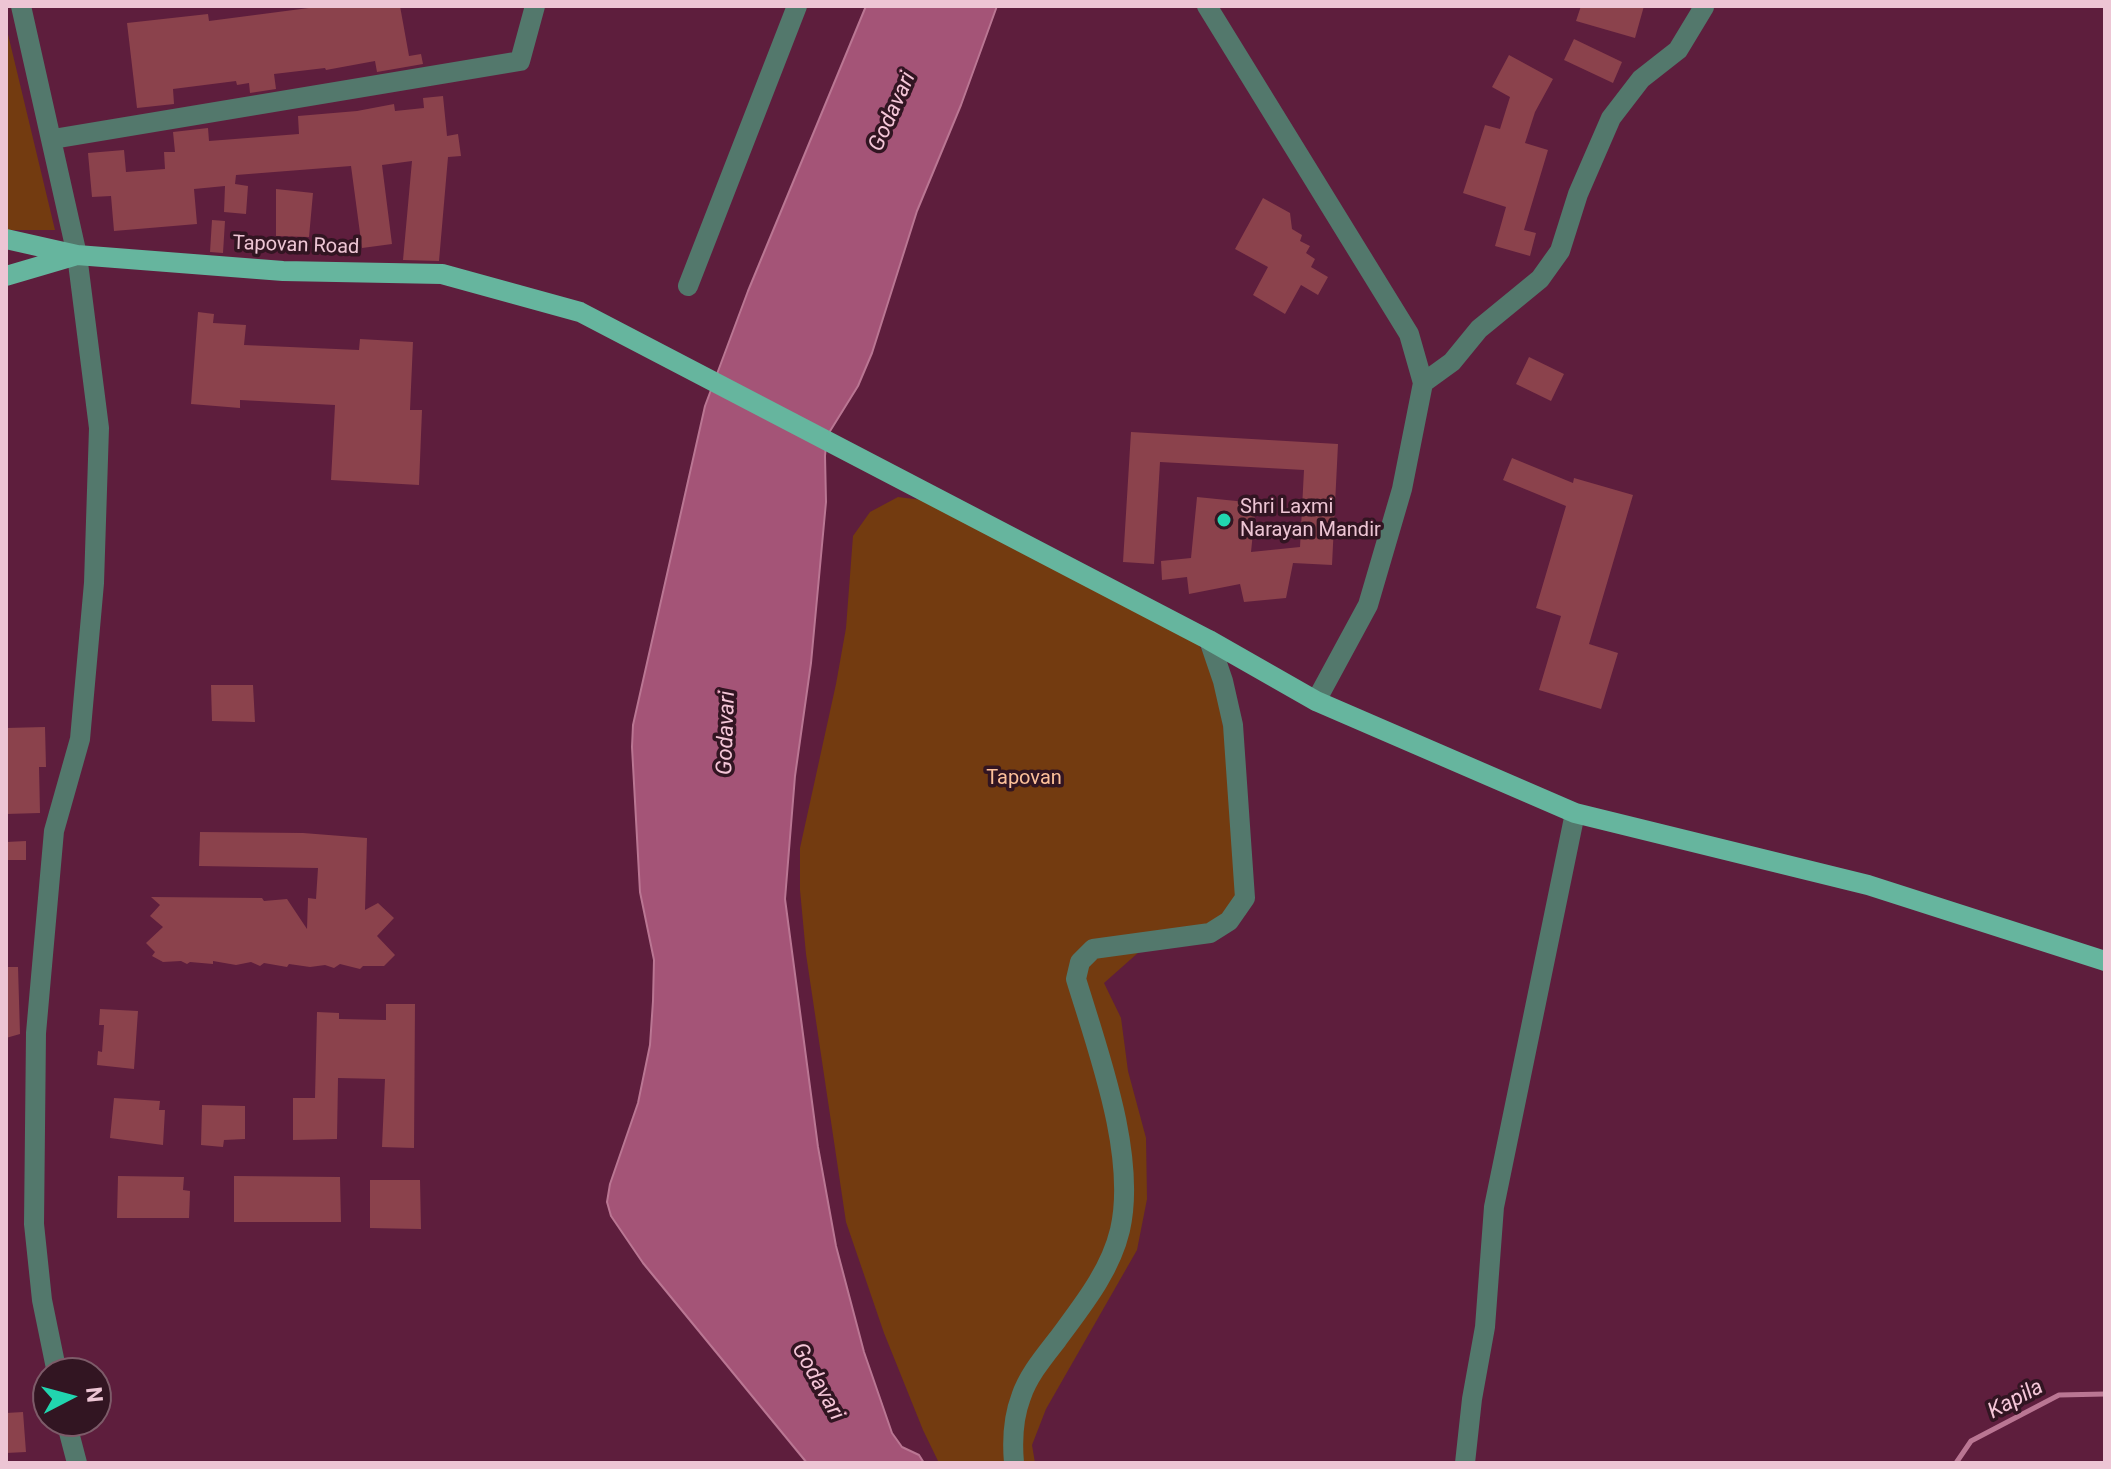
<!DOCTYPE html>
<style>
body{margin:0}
#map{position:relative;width:2111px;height:1469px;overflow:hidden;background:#5e1e3d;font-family:Roboto,sans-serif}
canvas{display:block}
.frame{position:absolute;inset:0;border:8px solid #edc5d4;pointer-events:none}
.north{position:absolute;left:32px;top:1357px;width:80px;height:80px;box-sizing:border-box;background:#321522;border:2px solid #7d5b69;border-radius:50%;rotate:84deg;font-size:22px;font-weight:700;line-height:32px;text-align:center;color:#edc5d4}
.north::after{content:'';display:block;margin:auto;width:28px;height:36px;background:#21d5af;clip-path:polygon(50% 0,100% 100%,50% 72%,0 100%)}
</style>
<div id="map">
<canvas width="2111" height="1469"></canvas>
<div class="frame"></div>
<div class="north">N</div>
</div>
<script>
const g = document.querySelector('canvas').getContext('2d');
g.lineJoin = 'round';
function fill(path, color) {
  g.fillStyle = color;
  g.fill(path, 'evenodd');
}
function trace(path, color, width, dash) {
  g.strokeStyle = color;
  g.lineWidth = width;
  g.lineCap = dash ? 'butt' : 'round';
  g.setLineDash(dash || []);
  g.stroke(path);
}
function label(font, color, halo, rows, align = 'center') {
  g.font = font + ' Roboto,sans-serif';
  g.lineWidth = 7;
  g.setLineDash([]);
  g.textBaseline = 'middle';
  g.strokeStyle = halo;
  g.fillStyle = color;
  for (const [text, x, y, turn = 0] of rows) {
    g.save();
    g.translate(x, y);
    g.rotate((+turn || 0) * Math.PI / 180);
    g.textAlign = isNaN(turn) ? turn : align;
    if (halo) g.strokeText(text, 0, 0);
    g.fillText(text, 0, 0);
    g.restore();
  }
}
fill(new Path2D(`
 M6 26 55 230H6Z
 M898 497 930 501 1194 636 1214 673 1223 726 1233 768 1246 915 1157 936 1104 983 1121 1018 1128 1071 1146 1138 1147 1199 1137 1250 1046 1409 1032 1445 1035 1463H939L923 1430 884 1333 846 1222 806 954 800 890V848L836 684 846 628 853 536 870 512Z`), '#733b10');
const water = new Path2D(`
 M866 6H997L961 105 917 211 872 353 858 386 827 436 825 456 826 502 811 663 795 776 785 899 818 1147 836 1246 864 1352 892 1433 902 1447 919 1455 924 1463H807L643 1263 611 1216 607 1202 610 1184 638 1103 650 1045 653 1001 654 960 640 892 632 747 633 725 705 406 748 291Z`);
fill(water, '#a45477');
trace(water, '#ba7693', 2);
trace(new Path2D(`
 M1956 1463 1971 1441 2059 1395 2105 1394`), '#ba7693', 5);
fill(new Path2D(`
 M324 6H400L409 56 421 54 423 64 377 72 375 61 326 70 325 68 274 74 276 89 250 93 249 83 237 85 236 81 173 89 174 104 137 108 127 23 208 14 209 21Z
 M1581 6H1644L1635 38 1576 21Z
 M1574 39 1622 62 1613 83 1564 60Z
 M1509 55 1553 79 1535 112 1525 143 1548 150 1524 230 1536 233 1530 256 1495 246 1506 207 1463 193 1485 125 1500 129 1510 97 1492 87Z
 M443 96 447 136 458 134 461 156 448 157 439 261 403 260 412 161 382 165 392 244 362 248 351 166 236 175 235 184 248 186 246 214 224 212 225 186 194 189 197 224 114 231 111 196 92 197 88 153 124 150 126 172 165 169 164 152H175L173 132 208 128 209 141 299 134 298 116 357 111 394 104 395 111 424 108 423 98Z
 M276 189 313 193 309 237 276 236Z
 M1263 198 1290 213 1292 229 1302 235 1300 241 1310 246 1306 253 1315 259 1311 267 1328 277 1318 295 1301 285 1285 314 1253 295 1268 267 1235 249Z
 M212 220 225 221 223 253 210 252Z
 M198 312 214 314 213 323 246 325 244 345 359 350 360 339 413 342 410 410H422L419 485 331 480 335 405 240 400V408L191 404Z
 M1529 357 1564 374 1551 401 1516 384Z
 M1131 432 1338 444 1332 565 1293 563 1286 598 1244 602 1240 584 1189 594 1187 577 1162 580 1161 561 1191 558 1197 497 1256 503 1251 552 1300 547 1304 470 1160 462 1154 564 1123 562Z
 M1512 458 1573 483 1574 478 1633 495 1589 644 1618 653 1601 709 1539 690 1561 616 1536 608 1566 506 1503 480Z
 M211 685H253L255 722 212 721Z
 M45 727 46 767H39L40 813 6 814V728Z
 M200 832 303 833 367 838 365 910 378 903 394 918 377 936 395 955 384 966H363L360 969 340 964 334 968 325 965 310 967 289 964 287 967 264 963 260 966 251 962 236 965 213 961V964L190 962 187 964 181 961 163 962 152 956 155 952 146 943 163 927 150 916 160 905 151 897 262 898 264 901 287 899 307 929 308 898 316 899 318 868 199 866Z
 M26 841V860H6V842Z
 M6 967H18L20 1034 6 1038Z
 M386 1004H415L414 1148 382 1147 385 1079 338 1078 337 1139 293 1140V1098H315L317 1012 339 1013V1019L386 1020Z
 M100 1009 138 1011 134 1069 97 1065 98 1051 102 1052 104 1025H99Z
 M114 1098 160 1101 159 1110H165L163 1145 110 1138Z
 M202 1105 245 1106V1139L224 1140 223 1147 201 1145Z
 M118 1176 184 1177 183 1190 190 1191 189 1218H117Z
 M234 1176 340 1177 341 1222H234Z
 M370 1180H420L421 1229 370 1228Z
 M23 1412 26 1452 6 1453V1413Z`), '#8b424c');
trace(new Path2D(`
 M21 6 77 255 99 428 94 583 80 739 54 831 36 1033 34 1224 42 1300 57 1373
 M1207 6 1409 334 1423 383 1402 489 1368 605 1316 701
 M53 139 520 61 535 6
 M688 286 797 6
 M1423 383 1452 362 1479 329 1540 279 1560 251 1578 194 1611 118 1641 79 1678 50 1704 7 1701 6
 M66 1421 77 1463
 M1014 1463C1012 1440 1013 1418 1021 1397 1028 1376 1043 1358 1057 1340 1082 1306 1110 1272 1120 1230 1137 1156 1098 1051 1076 979L1080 962 1093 949 1210 933 1229 921 1245 898 1233 725 1223 681 1209 640
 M1465 1463 1472 1399 1485 1327 1494 1207 1575 813`), '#53786c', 20);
trace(new Path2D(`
 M6 239 77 255 283 271 442 274 580 312 1209 640 1316 701 1575 813 1868 885 2105 961
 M6 276 74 256`), '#66b59e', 20);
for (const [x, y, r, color] of [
 [1224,520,8,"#21d5af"]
]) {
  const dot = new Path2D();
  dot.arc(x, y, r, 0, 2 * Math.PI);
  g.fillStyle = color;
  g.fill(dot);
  trace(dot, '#321522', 3);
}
label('20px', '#edc5d4', '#321522', [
 ["Tapovan Road",296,246,2]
]);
label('20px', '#edc5d4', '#321522', [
 ["Shri Laxmi",1240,508],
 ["Narayan Mandir",1240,531]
], 'left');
label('20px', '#fdc19a', '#321522', [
 ["Tapovan",1024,779]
]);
label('italic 22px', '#f5c6d8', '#321522', [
 ["Godavari",893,112,-66],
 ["Godavari",727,733,-88],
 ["Godavari",817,1382,61],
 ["Kapila",2016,1400,-28]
]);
</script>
